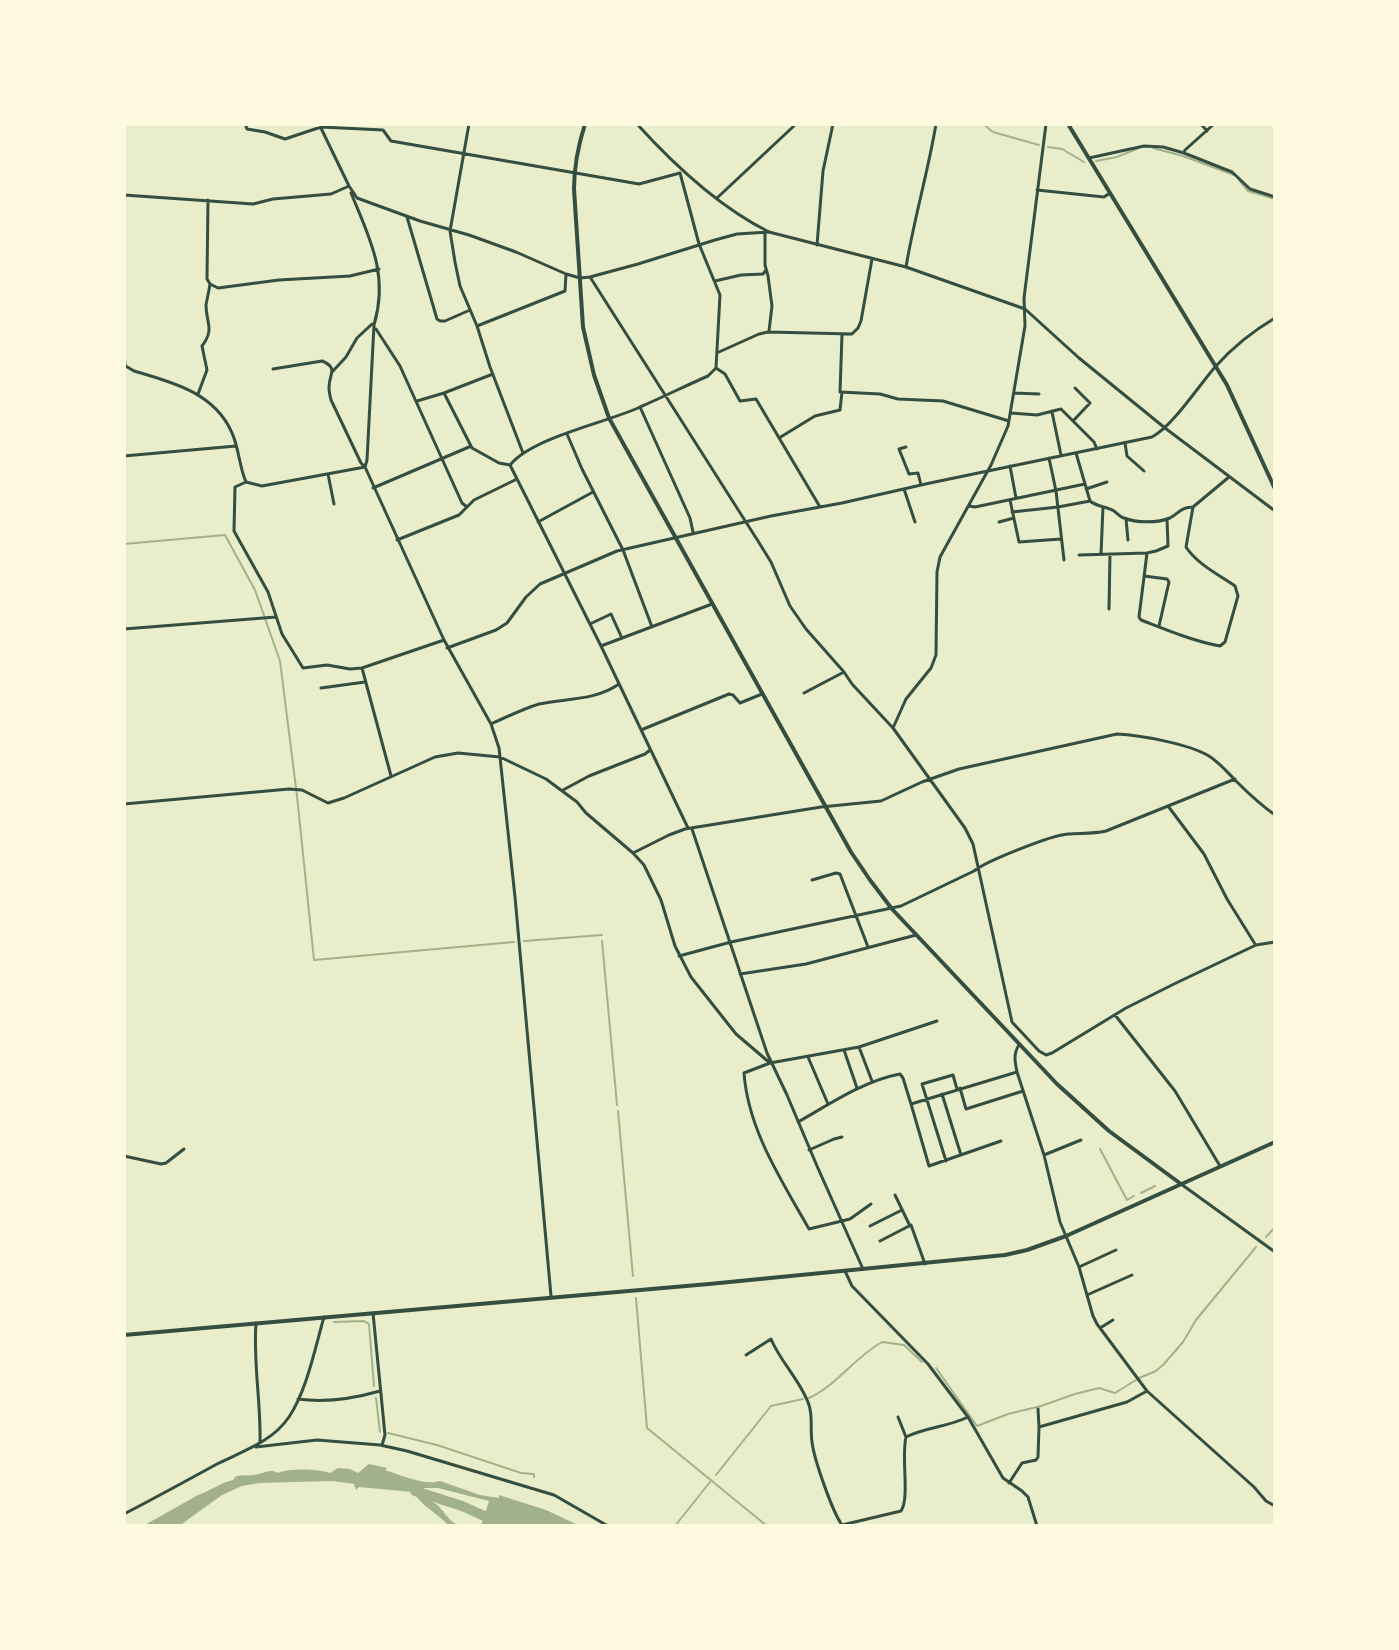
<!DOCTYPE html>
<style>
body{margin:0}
#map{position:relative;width:1399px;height:1650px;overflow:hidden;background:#e9edc9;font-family:Commissioner,sans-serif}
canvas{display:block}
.frame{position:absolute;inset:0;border:126px solid #fefae0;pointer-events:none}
</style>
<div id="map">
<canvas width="1399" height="1650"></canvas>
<div class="frame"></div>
</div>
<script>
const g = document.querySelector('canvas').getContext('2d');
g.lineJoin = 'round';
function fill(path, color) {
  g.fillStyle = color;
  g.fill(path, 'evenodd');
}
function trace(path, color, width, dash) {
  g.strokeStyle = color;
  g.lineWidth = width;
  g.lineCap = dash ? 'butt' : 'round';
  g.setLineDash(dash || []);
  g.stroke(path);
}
fill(new Path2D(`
 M369 1464 387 1468 385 1470C401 1475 425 1486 440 1481L480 1495 499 1498V1495L546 1510 580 1526H481L489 1501 438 1488H423V1491L427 1492 426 1496C430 1502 437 1503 441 1509 448 1517 450 1522 461 1526H449C442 1518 435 1514 427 1507 421 1503 418 1497 412 1492L359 1487 356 1490 354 1484 333 1481 259 1483 242 1486 222 1495 179 1526H143L198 1495C210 1491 220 1483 233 1480L235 1477C242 1474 247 1476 254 1475 264 1474 269 1468 278 1473 289 1468 319 1469 330 1473L338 1468 350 1469 358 1473Z`), '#a3b18a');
trace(new Path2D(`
 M983 124 993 132 1039 145
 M1048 147 1062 149 1084 162
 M1153 148 1183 156 1234 175
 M1096 161 1117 157 1139 148
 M1239 180 1248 191 1275 199
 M124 544 225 535 255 590 280 661 297 796 314 960 514 942
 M524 941 602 935
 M602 941 617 1105
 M618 1111 633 1276
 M1100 1149 1127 1200 1134 1196
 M1141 1193 1155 1186
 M1266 1237 1275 1227
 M636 1298 647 1428 767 1526
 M334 1322 364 1321 369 1324 374 1386
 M936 1368 977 1426 1008 1414 1041 1406 1075 1394 1099 1388 1115 1393 1136 1380
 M1139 1378 1156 1371 1164 1364 1183 1342 1196 1320 1256 1247
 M376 1398 380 1432
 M809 1398C837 1385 855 1357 882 1342L904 1345 922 1362
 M388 1433 437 1445 521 1473 534 1474V1477
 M716 1475 771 1406 803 1399
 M675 1526 710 1482`), '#a3b18a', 2);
trace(new Path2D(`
 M415 1491 462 1506 500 1523 515 1526`), '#a3b18a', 10);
trace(new Path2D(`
 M245 124 247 129 265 132 285 139 321 127 383 130 391 141 639 184 680 173
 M319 124 349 186
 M469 124 450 231 455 262 460 286 477 326 490 367 523 453
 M1201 124 1207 131
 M1184 153 1185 150 1214 124
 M1089 158 1144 146 1163 147 1184 153 1232 172 1250 189 1275 197
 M349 186 357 198 420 221 469 235 516 252 566 274 580 278 590 277 638 264 715 240 737 234 769 232
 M1037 190 1104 197 1110 193
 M351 193C370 239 389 275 374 325L367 460 365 467
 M124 195 253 204 273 199 331 194 349 186
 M717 198 796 124
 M208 200 207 279 210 284 218 288 279 280 350 276 379 269
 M407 217 437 319 440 321H445L470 310
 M765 232V265L768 276 772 306 769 331
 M817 245 823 171 833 124
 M906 267C914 219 928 172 936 124
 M590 277 758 541 771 562 790 606 806 629 844 672 852 684 893 728 965 828 973 844 1012 1022 1039 1051 1046 1055 1052 1053 1126 1008 1174 984 1256 945 1275 942
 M715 281 741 275 763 274 766 270
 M477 326 565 291 566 274
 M376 329 400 366 462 503 467 507
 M842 334 840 392 880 394 898 399 943 401 1009 421
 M719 352 759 334 768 332 852 334 858 328 861 321 872 259
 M124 355 125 365
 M124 365 134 371C172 382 215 393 232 433 239 448 239 466 246 482L262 486 365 467
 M716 368 725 374 740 401 756 399 820 507
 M273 369 322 361C339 368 329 374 329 387 329 392 330 396 331 400L361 463 365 467 444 640 491 724 499 748 515 897 551 1296
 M333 371 346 357 357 338 372 324 374 325
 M493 374 444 393 472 448 499 463 510 465
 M1014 393 1039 394
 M198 394 207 370 202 346C215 329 206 323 206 305 207 299 209 291 210 284
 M417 401 444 393
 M640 407 690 518 693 532
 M1052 412 1061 455
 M1011 413 1037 415 1061 409 1094 442 1097 449
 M1073 421 1090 403 1075 388
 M567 434 582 469 623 550 652 627
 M779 438 815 416 840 410 842 392
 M1125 443 1127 456 1144 471
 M906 447 899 449 909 474 918 473 921 485
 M1076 453 1090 501C1097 507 1106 506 1114 511 1117 513 1120 517 1124 518 1136 523 1158 523 1170 518 1179 513 1181 507 1193 507
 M124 456 236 446
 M1049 458 1056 491 1064 560
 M510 465C533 437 606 423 640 407 663 397 685 386 708 376L716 368 720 295 699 244 680 173
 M510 465 601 646 688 828
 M1010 466 1016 498
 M328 474 334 504
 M246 482 235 487 234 531 268 592 282 634 303 668 327 665 350 669 362 668 444 640
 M373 488 469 447
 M904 489 915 522
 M1086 489 1107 482
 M1010 500 1019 542 1061 539
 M969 506 975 507 1085 484
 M1012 512 1058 507 1090 501
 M1126 519 1128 540
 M538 522 593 492
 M999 522 1014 518
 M397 540 459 515 474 500 517 479
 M1147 553 1139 617 1141 620C1167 630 1193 641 1220 646L1225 642 1238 596 1235 586C1219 575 1196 563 1186 547L1193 507 1229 477
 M1101 554 1103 507
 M1079 555 1147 553 1156 551 1168 546 1167 519
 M1144 576 1167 579 1169 582 1159 626
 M1109 609 1110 554
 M590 624 611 614 621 636
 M124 629 276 617
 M601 646 712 604
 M447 648 496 630 507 623 526 597 540 584 617 551 771 516 842 503 930 483 1152 437C1173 426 1199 385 1216 366 1233 347 1253 331 1275 318
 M362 668 391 776
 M321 688 365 682
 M804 693 844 672
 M491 724C506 717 523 709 539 704 566 698 595 701 619 684
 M893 728 906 699 931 668 936 655 937 572 940 557 991 465 1008 426 1025 326 1024 298 1046 124
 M641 730 729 694 733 695 740 703 762 694
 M563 790 589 776 645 754 650 750
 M124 804 289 789 302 790 328 803 344 798 435 757 458 753 500 757 546 779 577 802 586 813 633 853 644 865 661 900 675 946 691 977 736 1034 770 1063
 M1168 806 1204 854 1227 899 1255 944
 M692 829 767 1053 787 1095 817 1166 863 1269
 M633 853 669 835 685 829 821 807 881 801 922 782 959 769 1117 734C1140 735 1189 744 1209 756 1220 763 1228 773 1237 782 1249 794 1261 805 1275 815
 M812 880 836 873 840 874 868 947
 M679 956 731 942 901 906 974 871C986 861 1052 835 1068 834 1082 833 1093 834 1106 831L1235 779
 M740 974 806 964 916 935
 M1115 1015 1175 1091 1220 1166
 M1019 1045C1013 1054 1015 1062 1017 1072L1044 1155 1060 1222 1079 1267 1093 1316 1097 1324 1147 1391 1254 1487 1266 1501 1275 1506
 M859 1047 872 1081
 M844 1050 857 1088
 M808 1057 828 1104
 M960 1088 966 1109 1023 1091
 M942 1094 961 1155
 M911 1104 929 1166 1001 1141
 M798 1122C830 1104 863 1081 900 1074L903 1078 911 1104 1017 1072
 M809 1150 834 1139 842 1137
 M1044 1155 1081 1140
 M124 1156 161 1164 166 1163 184 1149
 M946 1161 922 1084 953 1075 957 1089
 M895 1195 910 1226
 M871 1204 850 1219 809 1229C782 1181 748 1130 744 1073L770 1063 859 1047 937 1021
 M870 1226 902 1210
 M880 1241 911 1225 925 1264
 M1079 1267 1116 1250
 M845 1271 852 1286 928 1364 968 1417 1003 1478 1022 1491 1028 1497 1037 1526
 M1087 1295 1132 1275
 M373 1313 385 1435 382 1445
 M256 1323C253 1363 261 1402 260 1442
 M1100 1328 1113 1320
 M746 1355 771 1339C781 1363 801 1381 809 1405 813 1417 810 1429 812 1442 814 1459 832 1511 842 1525L901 1511C910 1498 901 1458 906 1437 926 1427 948 1427 968 1417
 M298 1399C326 1403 352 1399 380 1391
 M1038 1409 1039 1427
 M898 1417 906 1437
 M256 1447 317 1440 380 1445 407 1451 554 1495 608 1526
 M1009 1483 1022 1463 1036 1460 1038 1457 1039 1427 1127 1402 1147 1391
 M124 1514C155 1498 186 1481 217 1464 243 1451 272 1442 289 1417 307 1390 315 1348 324 1317`), '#344e41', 3);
trace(new Path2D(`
 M637 124C675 166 719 207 769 232L906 267 1025 309 1079 358 1165 428 1275 511
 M1181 1184 1275 1252`), '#344e41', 3);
trace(new Path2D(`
 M585 124C578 146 574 166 574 189L583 327 594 375 609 418 780 725 851 852 870 880 892 909 1057 1084 1109 1131 1181 1184`), '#344e41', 4);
trace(new Path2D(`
 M1068 124 1227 385 1275 489
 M124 1335 709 1284 1005 1255 1027 1250 1066 1236 1275 1142`), '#344e41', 4);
</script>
